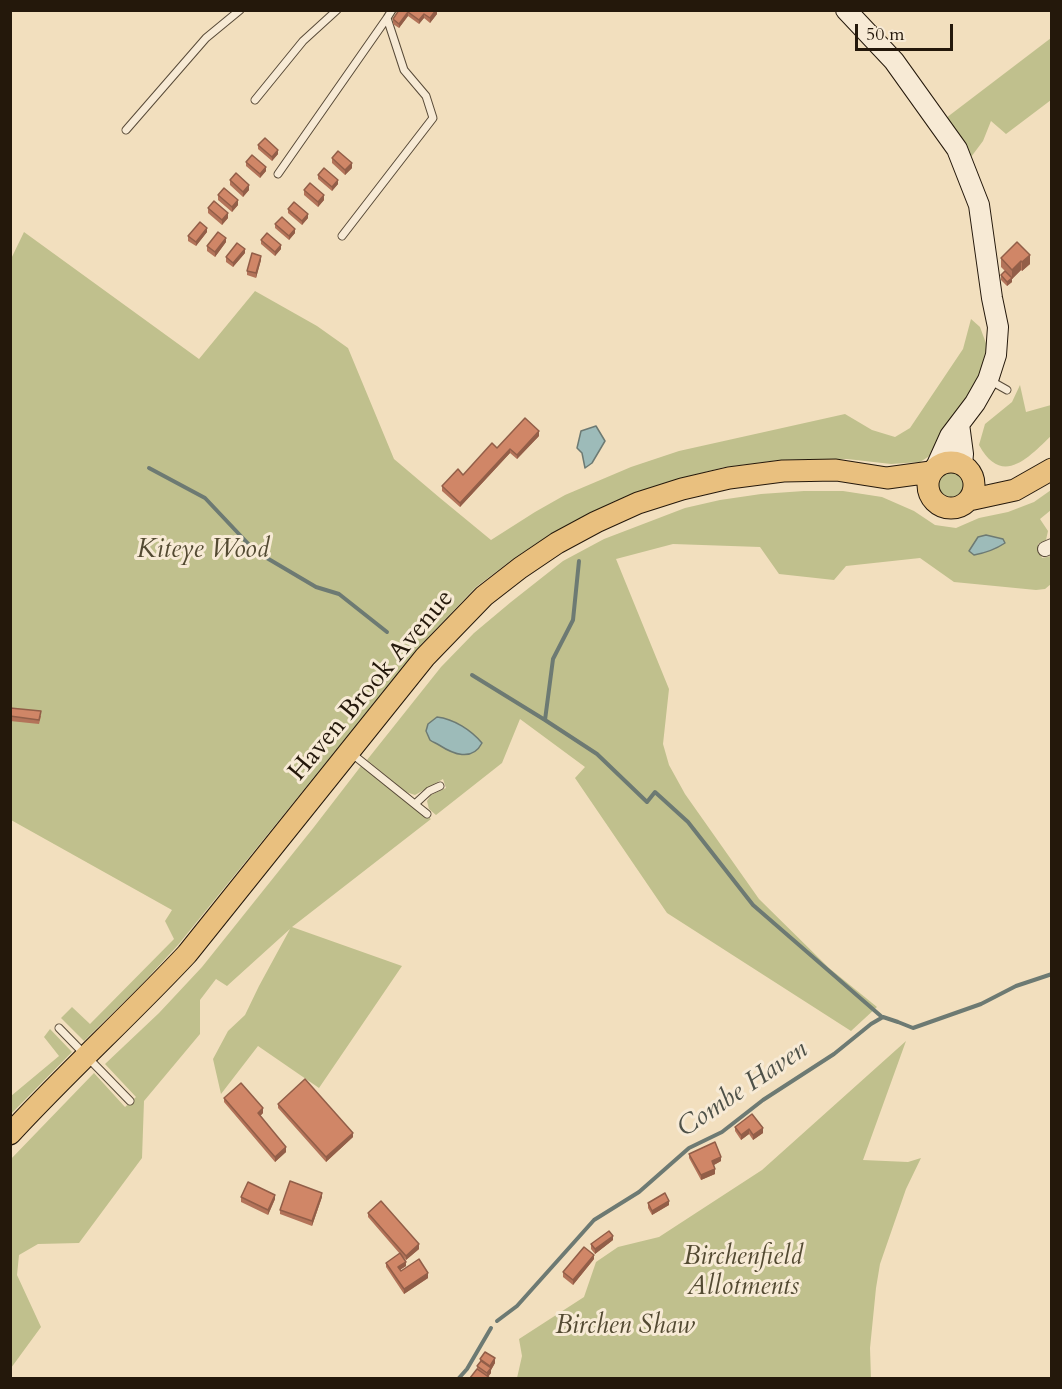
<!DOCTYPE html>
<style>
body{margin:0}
#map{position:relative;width:1062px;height:1389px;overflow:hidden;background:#f2dfbe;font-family:Cardo,serif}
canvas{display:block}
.frame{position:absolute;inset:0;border:12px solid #24180b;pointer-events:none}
.scale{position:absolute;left:855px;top:24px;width:98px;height:27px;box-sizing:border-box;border:3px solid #24180b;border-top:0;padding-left:8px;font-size:18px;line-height:21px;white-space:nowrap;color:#24180b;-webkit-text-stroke:4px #f7ead5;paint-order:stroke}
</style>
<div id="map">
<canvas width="1062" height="1389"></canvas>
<div class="frame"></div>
<div class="scale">50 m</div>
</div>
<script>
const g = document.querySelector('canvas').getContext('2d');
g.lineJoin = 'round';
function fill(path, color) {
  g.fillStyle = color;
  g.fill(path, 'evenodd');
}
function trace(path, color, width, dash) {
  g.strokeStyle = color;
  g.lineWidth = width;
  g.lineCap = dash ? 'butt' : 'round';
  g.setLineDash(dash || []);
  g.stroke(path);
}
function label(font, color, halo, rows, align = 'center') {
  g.font = font + ' Cardo,serif';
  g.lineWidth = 6;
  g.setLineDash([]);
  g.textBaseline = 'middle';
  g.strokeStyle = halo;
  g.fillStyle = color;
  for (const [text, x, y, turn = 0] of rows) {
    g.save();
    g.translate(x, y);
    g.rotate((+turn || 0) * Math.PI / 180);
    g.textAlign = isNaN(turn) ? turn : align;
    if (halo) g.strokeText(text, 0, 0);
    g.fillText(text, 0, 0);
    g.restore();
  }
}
fill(new Path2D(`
 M1051 38V100L1006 134 991 121 983 141 971 157 946 118Z
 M24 232 199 359 255 291 317 326 348 348 394 459 440 498 491 540 535 512 565 495 631 467 679 451 845 414 872 430 895 437 910 428 963 349 971 319 980 327 987 346 979 377 967 398 951 418 935 449 928 457 920 462 891 464 847 459 781 460 725 467 678 479 590 513 549 535 513 559 476 587 416 650 340 745 178 945 141 985 84 1041 61 1018 72 1007 90 1024 174 939 165 921 172 910 11 820 10 261Z
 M1020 385 1026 412 1051 405V436C1028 458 1002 487 979 445L985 424 1012 402Z
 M934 485a17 17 0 1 1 34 0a17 17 0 1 1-34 0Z
 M1051 490V510L1040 519 1048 531 1046 540 1038 544 1042 558 1051 556V584L1045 589 1036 590 954 582 920 558 846 566 834 580 779 574 760 547 673 544 616 559 669 689 663 744 669 765 685 794 759 899 829 968 877 1007 851 1031 667 913 575 778 585 767 520 719 502 763 436 815 429 809 427 801 431 795 446 788 443 779 415 795 406 792 367 760 441 667 474 633 511 602 563 561 604 539 685 508 720 500 761 494 804 491H843L882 497 914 511 935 525 956 528 979 518 1008 512 1034 502Z
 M361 766 431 819 292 927 402 966 319 1088 258 1046 221 1094 213 1059 228 1031 245 1015 259 986 290 929 227 986 216 979 200 1000V1034L144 1101 142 1158 79 1243 38 1244 19 1255 17 1275 41 1327 11 1368 10 1160 94 1073 125 1107 136 1097 105 1064 159 1013 202 967 314 827Z
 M50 1029 72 1052 11 1114V1096L59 1056 44 1037Z
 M906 1041 863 1160 908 1162 921 1158 906 1189 880 1264 876 1288 870 1348 871 1378H517L522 1356 519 1339 584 1297 596 1262 618 1247 659 1237 762 1170Z`), '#c0c08d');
const water = new Path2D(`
 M596 426 605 441 592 463 585 468 582 453 577 448 581 431Z
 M986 535 1003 539 1005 543C996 549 985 553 974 555L969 551 978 537Z
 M437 717C454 719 471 730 482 743 472 762 453 754 439 745 436 743 432 742 430 740 429 738 427 733 426 731L428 724Z`);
fill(water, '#9dbbb9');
trace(water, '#6d7a73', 1.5);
trace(new Path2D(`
 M149 468 205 498 255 551 316 587 339 594 387 632
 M579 561 573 620 553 659 545 720 597 754 647 802 655 792 688 822 753 905 882 1017
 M472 675 545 720
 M497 1321 517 1306 594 1220 639 1192 689 1148 722 1132 763 1100 834 1054 871 1024 883 1017 898 1022 913 1028 981 1004 1016 986 1052 974
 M459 1378 467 1369 491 1328`), '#6d7a73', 4);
const lane = new Path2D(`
 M255 100 303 41 337 10
 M126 130 206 38 240 10
 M278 174 387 18
 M342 236 433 118 426 96 404 70 387 18 392 10
 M991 381 1007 390
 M351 753 427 814
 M415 804 429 791 440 786
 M59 1028 130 1101`);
const street = new Path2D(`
 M1045 549 1052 546`);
const secondary = new Path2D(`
 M846 10 894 61 957 149 979 205 992 298 998 327 996 355 988 380 975 403 950 436 936 467
 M959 424 963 454 962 464`);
const primary = new Path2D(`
 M928 485a23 23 0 1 1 46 0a23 23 0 1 1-46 0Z
 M969 500 1015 490 1052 469
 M10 1134C67 1072 130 1015 187 954L425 657 484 596 520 568 557 543 596 522 638 503 682 489 729 478 783 471 836 470 887 478 931 472`);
trace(lane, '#584a38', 9);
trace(street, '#584a38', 16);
trace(secondary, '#24180b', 22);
trace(primary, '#24180b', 23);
trace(lane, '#f7ead5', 7);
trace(street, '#f7ead5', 14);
trace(secondary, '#f7ead5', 20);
trace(primary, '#e9c07f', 21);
fill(new Path2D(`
 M399 10H437V14L430 23 424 18 419 24 408 16 399 28 393 24V19Z
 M258 145 278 154 272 161 258 149Z
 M332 158 352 168 345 175 332 163Z
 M246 162 266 171 260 178 246 166Z
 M318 175 338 184 332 191 318 179Z
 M230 180 249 190 243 197 230 185Z
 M304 190 324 200 318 207 304 195Z
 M218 195 238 205 232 212 218 200Z
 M208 208 228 218 222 225 208 213Z
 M288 209 308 218 302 225 288 213Z
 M275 224 295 233 289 240 275 228Z
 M207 232 196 246 188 241V236Z
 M261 240 281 249 275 256 261 244Z
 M226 242 215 257 207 251V246Z
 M1017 242 1030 264 1022 271 1021 270 1012 279V278V282L1007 286 1001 280V275L1005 271 1001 267V258Z
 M245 253 233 267 226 262V257Z
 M261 260 256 278 247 275V271Z
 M539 436 517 459 510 453 460 507 442 491V486L463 475 497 448Z
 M10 708 41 716 39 724 10 721Z
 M224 1098 263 1113 260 1116 286 1152 275 1162 224 1102Z
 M278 1104 353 1137 326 1162 278 1108Z
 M735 1127 763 1133 753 1140 749 1134 741 1140 735 1131Z
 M689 1154 721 1161 714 1165 715 1174 701 1180 689 1158Z
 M241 1197 275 1199 268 1215 241 1202Z
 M322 1197 312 1226 280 1214V1210Z
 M648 1203 669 1205 652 1215 648 1208Z
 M368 1213 419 1249 406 1260 401 1255 406 1266 400 1270 401 1271 428 1278 404 1294 386 1267V1263L400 1254 368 1217Z
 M613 1240 595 1254 591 1249V1244Z
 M594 1259 573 1285 563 1277V1272Z
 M480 1359 495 1363 491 1370V1373L488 1377 477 1370V1366L480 1362Z`), '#b37359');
fill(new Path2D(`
 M436 10H437V14L430 23V18Z
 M408 12V16L399 28V24Z
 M424 14V18L419 24V20Z
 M278 150V154L272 161V157Z
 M352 163V168L345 175V170Z
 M266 167V171L260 178V174Z
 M338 180V184L332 191V187Z
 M249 185V190L243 197V192Z
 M324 195V200L318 207V202Z
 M238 200V205L232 212V207Z
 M228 213V218L222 225V220Z
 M308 214V218L302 225V221Z
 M207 228V232L196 246V242Z
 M295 229V233L289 240V236Z
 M226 238V242L215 257V252Z
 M281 245V249L275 256V252Z
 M245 249V253L233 267V263Z
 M1030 255V264L1022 271V262Z
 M261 256V260L256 278V273Z
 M1021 261V270L1012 279V270Z
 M1012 278V282L1007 286V282Z
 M539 431V436L517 459V455Z
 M510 449V453L460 507V503Z
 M263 1108V1113L258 1118V1113Z
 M763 1128V1133L753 1140V1135Z
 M749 1129V1134L741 1140V1135Z
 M353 1133V1137L326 1162V1157Z
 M286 1147V1152L275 1162V1157Z
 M721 1157V1161L712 1166V1161Z
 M715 1169V1174L701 1180V1175Z
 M322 1193V1197L312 1226V1221Z
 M275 1195V1199L268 1215V1210Z
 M669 1201V1205L652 1215V1211Z
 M613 1236V1240L595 1254V1249Z
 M419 1244V1249L406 1260V1256Z
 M594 1255V1259L573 1285V1280Z
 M406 1262V1266L398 1271V1267Z
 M428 1273V1278L404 1294V1289Z
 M495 1358V1363L491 1370V1373L487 1378V1373L490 1369V1366Z`), '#925e48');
const building = new Path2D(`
 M399 10H436L430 18 424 14 419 20 408 12 399 24 393 19Z
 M265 138 278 150 272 157 258 145Z
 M338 151 352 163 345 170 332 158Z
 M252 155 266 167 260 174 246 162Z
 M324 168 338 180 332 187 318 175Z
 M236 173 249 185 243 192 230 180Z
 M310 183 324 195 318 202 304 190Z
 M224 188 238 200 232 207 218 195Z
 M214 201 228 213 222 220 208 208Z
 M294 202 308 214 302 221 288 209Z
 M282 217 295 229 289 236 275 224Z
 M200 222 207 228 196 242 188 236Z
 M218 232 226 238 215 252 207 246Z
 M267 233 281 245 275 252 261 240Z
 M1017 242 1030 255 1022 262 1021 261 1012 270 1001 258Z
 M237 243 245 249 233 263 226 257Z
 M252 253 261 256 256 273 247 271Z
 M1005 271 1012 278 1007 282 1001 275Z
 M525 418 539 431 517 455 510 449 460 503 442 486 458 469 463 475 492 443 497 448Z
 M10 708 41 711 39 720 10 716Z
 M305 1079 353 1133 326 1157 278 1104Z
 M241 1083 263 1108 258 1113 286 1147 275 1157 224 1098Z
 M752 1114 763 1128 753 1135 749 1129 741 1135 735 1127Z
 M715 1142 721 1157 712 1161 715 1169 701 1175 689 1154Z
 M290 1181 322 1193 312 1221 280 1210Z
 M248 1182 275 1195 268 1210 241 1197Z
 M665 1193 669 1201 652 1211 648 1203Z
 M381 1201 419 1244 406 1256 368 1213Z
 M609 1231 613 1236 595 1249 591 1244Z
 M584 1247 594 1255 573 1280 563 1272Z
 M400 1253 406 1262 398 1267 401 1271 419 1259 428 1273 404 1289 386 1263Z
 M485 1352 495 1358 490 1366 480 1359Z
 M481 1361 491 1368 487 1373 477 1366Z
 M477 1369 490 1378H470Z`);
fill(building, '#d08667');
trace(building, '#925e48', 1.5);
label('italic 26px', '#534a32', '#f7ead5', [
 ["Kiteye Wood",203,551],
 ["Birchenfield",743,1258],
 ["Allotments",743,1288],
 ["Birchen Shaw",625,1327]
]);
label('26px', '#24180b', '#f7ead5', [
 ["Haven Brook Avenue",372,686,-50]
]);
label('italic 27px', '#4e5148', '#f7ead5', [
 ["Combe Haven",743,1090,-34]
]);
</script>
